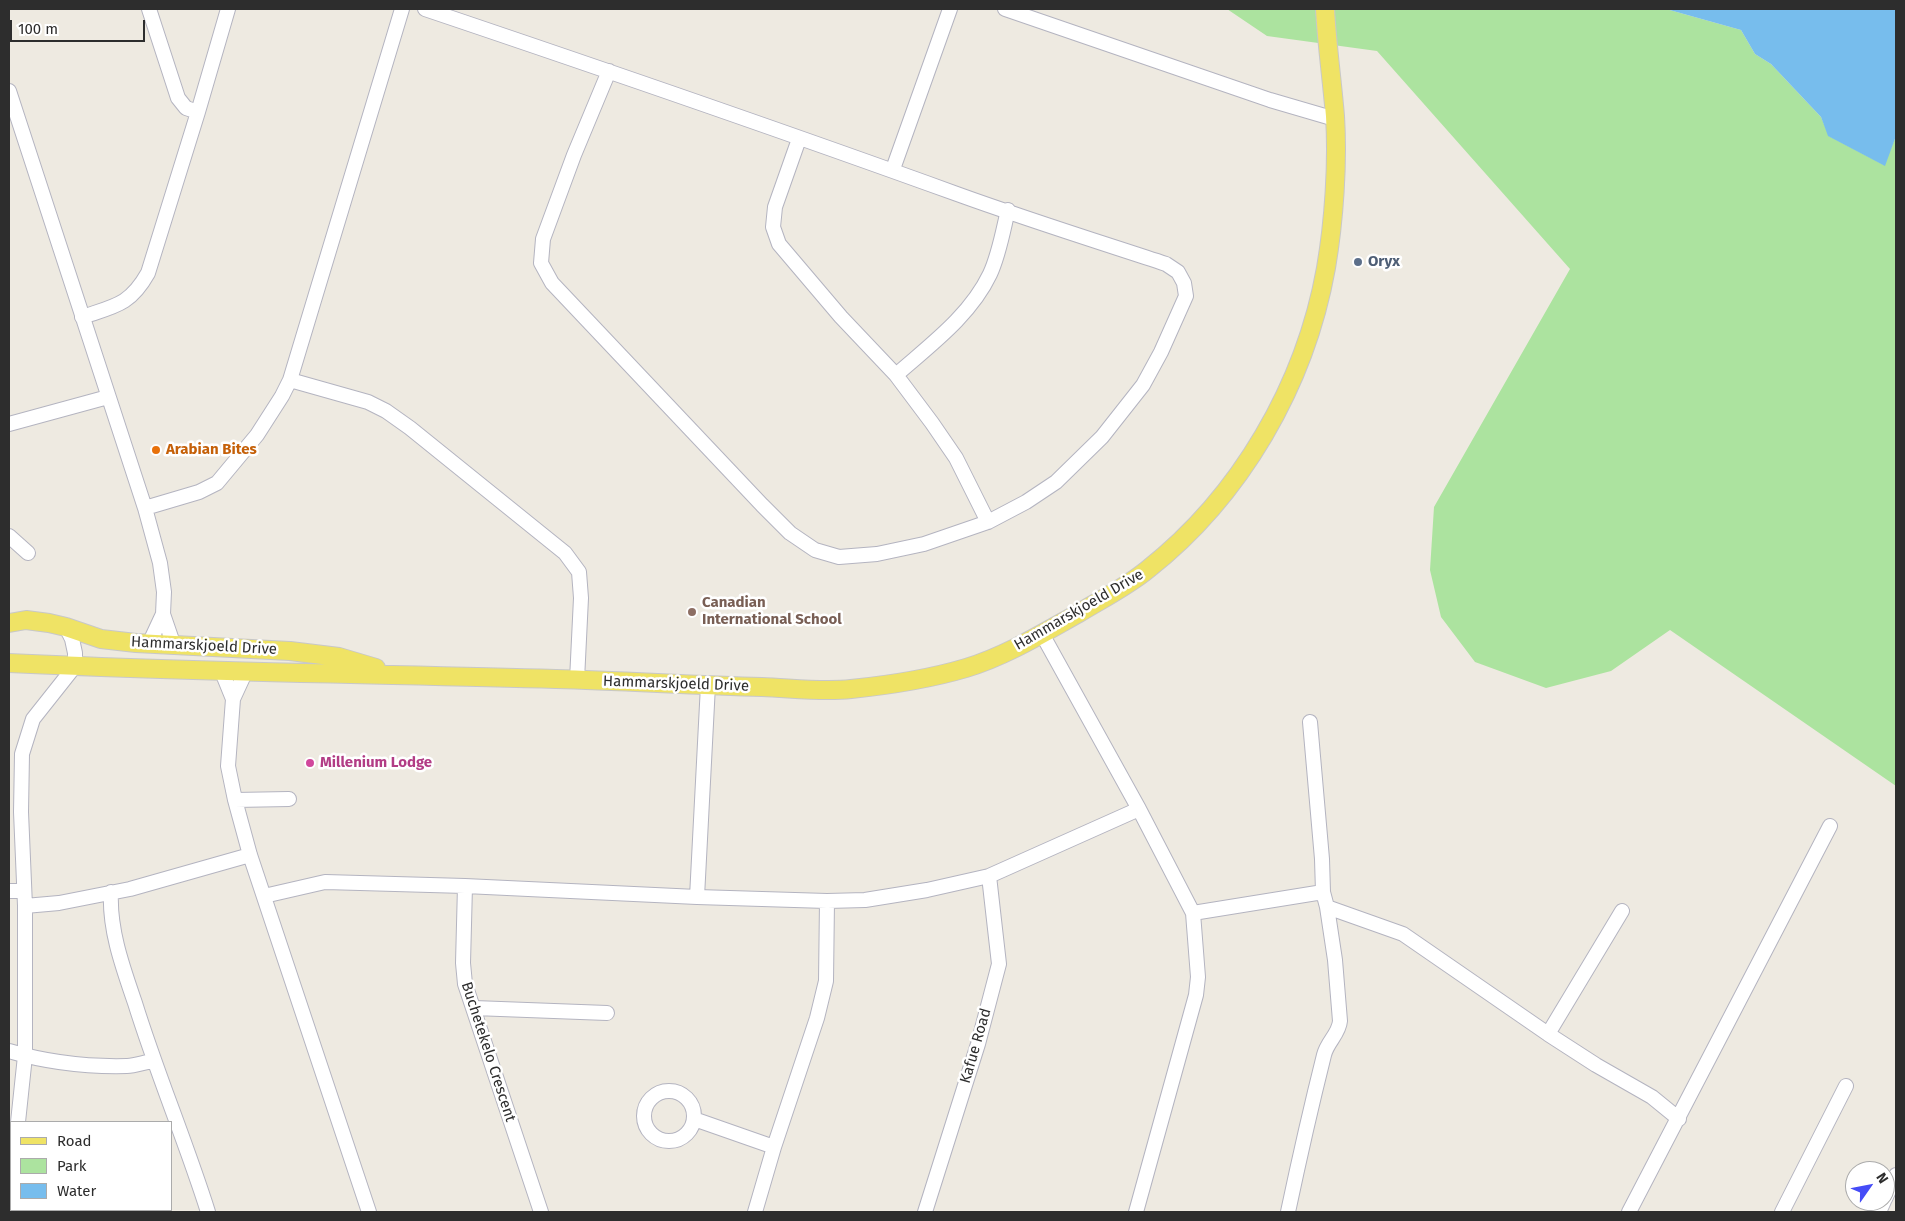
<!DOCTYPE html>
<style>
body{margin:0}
#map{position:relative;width:1905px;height:1221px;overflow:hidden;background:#eeeae1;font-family:"Fira Sans",sans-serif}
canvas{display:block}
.frame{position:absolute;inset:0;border:10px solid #2d2d2d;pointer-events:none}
.legend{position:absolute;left:10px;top:1121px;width:162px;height:90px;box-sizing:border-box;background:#fff;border:1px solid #ababab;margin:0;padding:6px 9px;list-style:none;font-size:15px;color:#2d2d2d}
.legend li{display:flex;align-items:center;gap:10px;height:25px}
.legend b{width:25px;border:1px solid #ababab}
.north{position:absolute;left:1845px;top:1161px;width:50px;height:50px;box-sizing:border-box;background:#fff;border:1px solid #ababab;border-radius:50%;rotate:57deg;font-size:14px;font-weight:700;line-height:20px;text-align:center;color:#2d2d2d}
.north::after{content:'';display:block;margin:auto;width:18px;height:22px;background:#454cf7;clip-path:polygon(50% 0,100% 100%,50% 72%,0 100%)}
.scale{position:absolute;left:10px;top:20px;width:135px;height:22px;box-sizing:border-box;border:2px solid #2d2d2d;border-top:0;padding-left:6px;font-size:15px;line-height:18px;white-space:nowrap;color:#2d2d2d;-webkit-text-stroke:4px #fff;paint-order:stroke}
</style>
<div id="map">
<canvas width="1905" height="1221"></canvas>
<div class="frame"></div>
<ul class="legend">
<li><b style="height:6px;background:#efe365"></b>Road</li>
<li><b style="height:14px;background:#ace39f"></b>Park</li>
<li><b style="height:14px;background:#77bded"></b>Water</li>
</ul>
<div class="north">N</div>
<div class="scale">100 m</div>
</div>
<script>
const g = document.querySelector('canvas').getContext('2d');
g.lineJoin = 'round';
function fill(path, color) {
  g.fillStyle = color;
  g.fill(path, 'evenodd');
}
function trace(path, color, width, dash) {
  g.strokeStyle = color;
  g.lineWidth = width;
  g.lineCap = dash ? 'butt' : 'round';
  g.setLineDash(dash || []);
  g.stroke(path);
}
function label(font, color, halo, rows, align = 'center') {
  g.font = font + ' "Fira Sans",sans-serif';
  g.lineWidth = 5;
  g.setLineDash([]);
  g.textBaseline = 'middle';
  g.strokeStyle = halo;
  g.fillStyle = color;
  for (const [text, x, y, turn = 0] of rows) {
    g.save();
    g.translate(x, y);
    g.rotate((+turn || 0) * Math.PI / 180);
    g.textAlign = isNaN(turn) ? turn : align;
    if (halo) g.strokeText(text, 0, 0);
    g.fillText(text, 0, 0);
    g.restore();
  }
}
fill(new Path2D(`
 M1227 9H1666L1741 30 1755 54 1771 64 1821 117 1829 136 1884 165 1896 136V786L1670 630 1611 671 1546 688 1475 662 1441 617 1430 570 1434 507 1570 269 1377 51 1267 36Z`), '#ace39f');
fill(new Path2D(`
 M1666 9H1896V136L1885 166 1828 136 1821 117 1771 64 1755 54 1741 30Z`), '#77bded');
const minor = new Path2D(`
 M149 9 178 98 186 108 198 112
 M425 9C603 69 780 130 957 194 1026 219 1096 241 1166 264L1178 272 1184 283 1186 296 1161 352 1143 385 1102 437 1056 482 1026 502 988 522 924 544 877 554 839 557 815 550 790 533 762 505 552 283 541 263 543 239 574 155 609 71
 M1005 9 1270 100 1335 119
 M9 91 145 508 160 563 164 592 163 614 174 646
 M799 139 775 207 773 227 779 244 841 317 896 375 932 423 956 458 988 522
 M893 169 950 9
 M82 317C115 306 130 305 148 273L198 112 228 9
 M896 375C930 345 970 316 990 274 999 255 1003 231 1008 210
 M290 380 368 402 386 411 410 428 565 553 579 572 581 598 577 680
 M9 424 108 397
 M145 508 199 492 217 483 257 435 282 396 290 380 402 9
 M9 536 28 553
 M1042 634 1139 809 1193 913 1198 977 1196 995 1136 1212
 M149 644 163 614
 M222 672 233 699
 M245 673 233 699 228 766 235 800 250 855 369 1212
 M235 800 289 799
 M465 886 463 963 465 984 541 1212
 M9 891H24
 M111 892C109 930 123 968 135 1003 157 1074 186 1142 208 1212
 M1323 892 1327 907 1403 934 1548 1034 1596 1065 1652 1097 1679 1119
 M264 896 325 882 465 886 697 897 827 901 865 900 927 890 989 876 1139 809
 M697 897 708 685
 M25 906 59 903 130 889 250 855
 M1193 913 1323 892 1322 859 1310 722
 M474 1008 607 1013
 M1548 1034 1622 911
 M9 1051C46 1062 88 1067 127 1066 135 1066 145 1062 153 1061
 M644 1116a25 25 0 1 1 50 0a25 25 0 1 1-50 0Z
 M694 1119 774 1147
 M18 1122 25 1056V906L21 812 22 754 33 719 75 666V653L72 639 66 627
 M9 1162 11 1154
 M1885 1199 1896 1175
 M755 1212 774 1147 817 1018 826 981 827 901
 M925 1212 978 1044 999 964 989 876
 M1288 1212C1299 1160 1311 1107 1324 1055 1327 1042 1339 1034 1340 1021L1335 960 1327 907
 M1629 1212 1830 826
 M1782 1212 1846 1086
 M1879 1212 1884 1201`);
const major = new Path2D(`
 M9 623 26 620 49 623 66 627 101 639 136 643 290 651 339 657 376 668
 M9 663C191 672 373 674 556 679 624 681 693 685 762 687 791 688 822 692 851 689 890 685 929 679 966 668 1006 656 1043 633 1079 613 1102 599 1126 587 1147 570 1241 496 1305 385 1326 268 1334 221 1338 163 1335 116 1332 80 1327 45 1325 9`);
trace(minor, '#b4b4c0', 16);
trace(major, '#c8c8c8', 20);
trace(minor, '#fff', 14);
trace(major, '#efe365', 18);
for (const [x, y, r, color] of [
 [1358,262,5,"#5c6f8a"],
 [156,450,5,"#e8710a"],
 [692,612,5,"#8d6e63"],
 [310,763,5,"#d1479c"]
]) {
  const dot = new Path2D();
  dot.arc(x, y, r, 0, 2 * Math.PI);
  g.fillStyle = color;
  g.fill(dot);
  trace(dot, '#fff', 2);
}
label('bold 15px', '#4e5e75', '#fff', [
 ["Oryx",1368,262]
], 'left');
label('bold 15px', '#c56008', '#fff', [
 ["Arabian Bites",166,450]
], 'left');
label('bold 15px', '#785e54', '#fff', [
 ["Canadian",702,603],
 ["International School",702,620]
], 'left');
label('15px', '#2d2d2d', '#fff', [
 ["Hammarskjoeld Drive",1079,610,-30],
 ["Hammarskjoeld Drive",204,646,3],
 ["Hammarskjoeld Drive",676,684,2],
 ["Kafue Road",976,1046,-74],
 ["Buchetekelo Crescent",488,1052,72]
]);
label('bold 15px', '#b23c85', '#fff', [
 ["Millenium Lodge",320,763]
], 'left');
</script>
